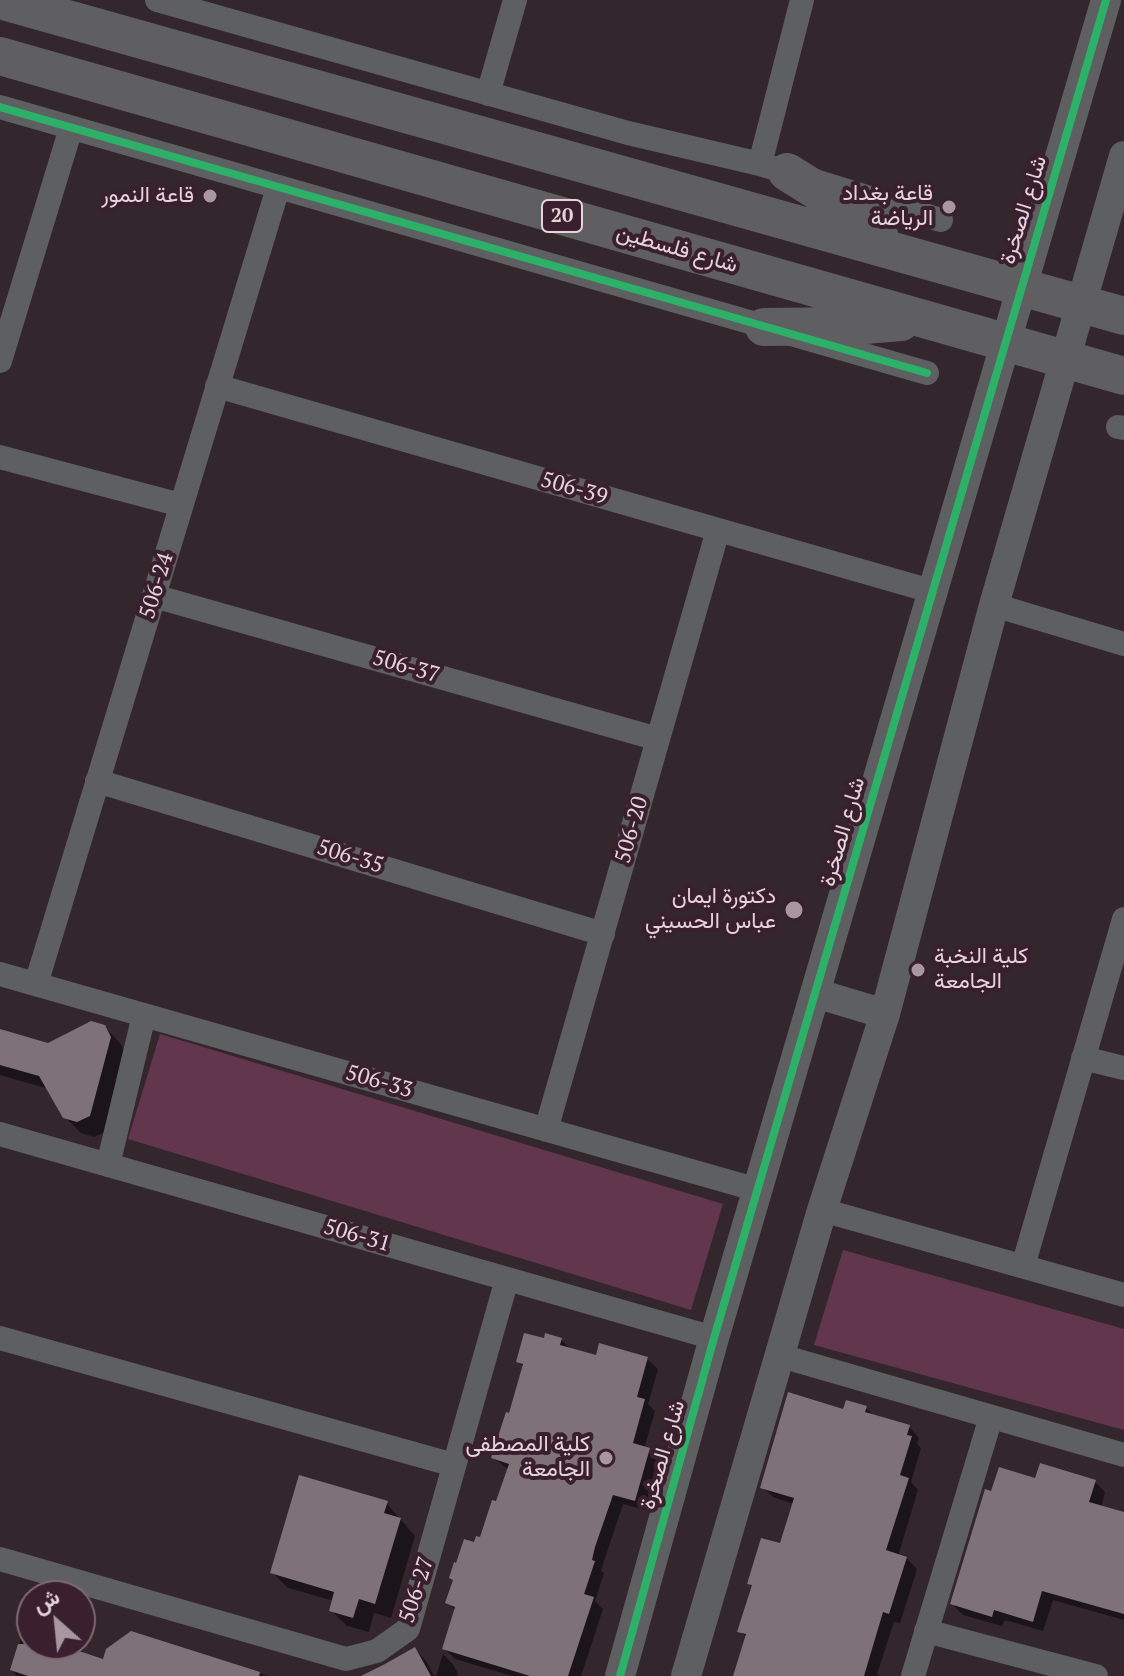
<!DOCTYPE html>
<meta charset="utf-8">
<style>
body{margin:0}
#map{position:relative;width:1124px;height:1676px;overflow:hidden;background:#34262d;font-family:"PT Serif",Vazirmatn,serif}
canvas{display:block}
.north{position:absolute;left:16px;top:1580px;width:80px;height:80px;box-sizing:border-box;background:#3a202e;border:2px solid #7f6874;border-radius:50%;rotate:333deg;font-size:22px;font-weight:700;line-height:32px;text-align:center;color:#e6d4dc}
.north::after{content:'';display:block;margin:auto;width:28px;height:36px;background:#a8979f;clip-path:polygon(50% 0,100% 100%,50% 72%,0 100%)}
</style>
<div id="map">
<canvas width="1124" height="1676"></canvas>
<div class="north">ش</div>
</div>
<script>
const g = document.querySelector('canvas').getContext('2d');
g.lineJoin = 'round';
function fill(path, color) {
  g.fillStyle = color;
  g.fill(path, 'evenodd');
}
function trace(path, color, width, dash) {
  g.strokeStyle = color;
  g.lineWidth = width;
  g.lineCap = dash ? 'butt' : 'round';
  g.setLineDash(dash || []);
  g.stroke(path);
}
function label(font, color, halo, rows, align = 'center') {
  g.font = font + ' "PT Serif",Vazirmatn,serif';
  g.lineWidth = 8;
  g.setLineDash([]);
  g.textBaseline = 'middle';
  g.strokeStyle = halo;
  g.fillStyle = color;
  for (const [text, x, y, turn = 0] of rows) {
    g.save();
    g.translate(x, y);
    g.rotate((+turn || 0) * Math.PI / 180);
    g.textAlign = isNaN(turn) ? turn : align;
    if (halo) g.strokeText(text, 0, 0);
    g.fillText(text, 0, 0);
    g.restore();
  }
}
fill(new Path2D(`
 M160 1034 723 1204 691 1310 128 1139Z
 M843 1250 1124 1329V1430L814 1345Z`), '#62364d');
fill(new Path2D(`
 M104 1026 120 1043 126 1054 105 1132 94 1137 81 1133 64 1116 49 1089 0 1075V1031L49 1045Z
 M545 1340H561L572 1350 597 1357 647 1359 658 1369 648 1404 655 1411 644 1449 659 1460 645 1510 623 1504 605 1558 601 1571 604 1573 595 1601 603 1609 581 1676H512L455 1659 444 1648 456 1611 448 1603 497 1504 509 1470 493 1458 511 1415 524 1367 518 1361Z
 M866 1408 875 1417 909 1427 919 1438 917 1444 921 1448 911 1482 918 1490 898 1556 906 1558 917 1569 900 1623 894 1622 877 1674 879 1676H735L747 1638 740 1631 754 1587 749 1583 781 1546 794 1504 773 1497 762 1487 845 1412Z
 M1036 1480 1095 1482 1105 1492 1101 1508 1124 1516V1620L1053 1600 1043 1631 1005 1620 1002 1626 963 1615 952 1604 993 1493Z
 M386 1503 415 1536 391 1618 374 1613 369 1632 347 1626 331 1610 334 1601 288 1588 272 1572Z
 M32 1599V1644H80V1610L93 1621 82 1654 105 1661 131 1633 268 1676H17L12 1670Z
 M415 1649 426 1661 434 1676H368Z
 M443 1654 453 1664 459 1676H436Z`), '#0007');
fill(new Path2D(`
 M91 1021 105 1025 111 1037 90 1116 77 1122 63 1118 39 1076 0 1065V1029L48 1043Z
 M524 1333 544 1338 545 1333 562 1338 560 1345 596 1355 599 1343 648 1357 637 1397 645 1399 633 1443 650 1448 635 1501 613 1495 595 1547 592 1560 595 1561 584 1594 594 1597 568 1676H530L442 1649 455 1607 445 1603 453 1580 449 1578 454 1562 456 1563 464 1539 474 1542 476 1536 480 1537 492 1500 496 1501 509 1464 491 1458 506 1412 509 1413 523 1364 516 1362Z
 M788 1392 843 1409 846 1400 867 1406 865 1412 910 1425 907 1435 912 1436 900 1475 909 1478 886 1550 907 1557 889 1614 883 1612 864 1676H733L746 1634 737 1632 752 1585 747 1584 761 1538 780 1543 794 1498 760 1488Z
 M1040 1463 1096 1480 1089 1502 1124 1512V1614L1042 1591 1033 1622 994 1610 992 1617 950 1604 985 1489 991 1491 999 1467 1035 1478Z
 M299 1475 388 1501 384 1513 401 1518 375 1604 359 1599 353 1618 329 1611 334 1592 270 1573Z
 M131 1631 260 1672 259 1676H28L10 1670 18 1644H71L70 1648 103 1659 106 1649Z
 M415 1647 431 1676H361L385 1664Z`), '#7e7178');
trace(new Path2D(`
 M157 0 628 133 760 164 941 220
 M488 94 515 0
 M0 107 927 373
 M760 164 802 0
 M0 361 71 128
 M217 386 931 591
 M1118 427 1124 428
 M0 457 181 505
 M154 596 658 739
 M994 605 1124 644
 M97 781 603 934
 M0 974 758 1190
 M36 984 278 188
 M1083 1058 1124 1068
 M546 1130 718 530
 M0 1134 714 1338
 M108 1165 144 1015
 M822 1210 1124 1295
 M1023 1266 1124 919
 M0 1338 454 1465
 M781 1356 1124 1455
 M0 1559 346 1659 377 1651 408 1629 507 1279
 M926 1631 1096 1676
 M913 1676 991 1417`), '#5d5f60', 24);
trace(new Path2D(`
 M815 993 885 1014
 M620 1676 714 1338 1106 0
 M686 1676 822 1210 885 1014 994 605 1124 156`), '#5d5f60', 30);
trace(new Path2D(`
 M0 0 1124 316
 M0 56 1124 376
 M787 172 824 195 881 240
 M764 327 853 326 901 322`), '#5f5f61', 38);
trace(new Path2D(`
 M0 107 927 373
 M620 1676 714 1338 1106 0`), '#2db169', 8);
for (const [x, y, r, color] of [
 [210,196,8,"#a8979f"],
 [949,207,8,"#a8979f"],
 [794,910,10,"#a8979f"],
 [918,970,8,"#a8979f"],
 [606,1458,8,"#a8979f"]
]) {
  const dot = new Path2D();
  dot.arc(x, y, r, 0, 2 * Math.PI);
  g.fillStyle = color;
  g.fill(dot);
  trace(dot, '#3a202e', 3);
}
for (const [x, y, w] of [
 [562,216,40]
]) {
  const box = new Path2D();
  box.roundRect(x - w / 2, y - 16, w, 32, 6);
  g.fillStyle = '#3a202e';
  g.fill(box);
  trace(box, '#e6d4dc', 2);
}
label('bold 20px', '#e6d4dc', null, [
 ["20",562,216]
]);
label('22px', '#e6d4dc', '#3a202e', [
 ["قاعة بغداد",933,194],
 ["الرياضة",933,219],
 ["قاعة النمور",194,196],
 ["دكتورة ايمان",776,897],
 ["عباس الحسيني",776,922],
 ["كلية النخبة",934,957,"left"],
 ["الجامعة",934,982,"left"],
 ["كلية المصطفى",590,1445],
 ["الجامعة",590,1470]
], 'right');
label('22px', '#e6d4dc', '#3a202e', [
 ["شارع الصخرة",1024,210,-73],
 ["شارع فلسطين",677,249,16],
 ["506-39",574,489,16],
 ["506-24",157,586,-73],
 ["506-37",406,667,16],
 ["506-20",632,830,-74],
 ["شارع الصخرة",843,832,-74],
 ["506-35",350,857,17],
 ["506-33",379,1082,16],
 ["506-31",357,1236,16],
 ["شارع الصخرة",663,1455,-74],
 ["506-27",417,1590,-72]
]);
</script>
